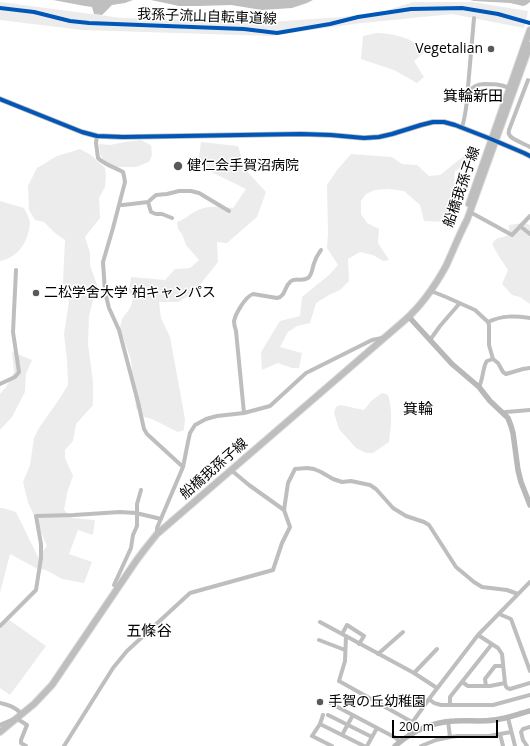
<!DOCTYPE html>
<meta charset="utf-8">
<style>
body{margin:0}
#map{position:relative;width:530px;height:746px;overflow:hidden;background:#fff;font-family:"Open Sans",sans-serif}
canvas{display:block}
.scale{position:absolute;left:392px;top:720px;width:106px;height:18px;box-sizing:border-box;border:2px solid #000;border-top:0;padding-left:5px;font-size:12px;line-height:14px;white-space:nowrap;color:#000;-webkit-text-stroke:3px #fff;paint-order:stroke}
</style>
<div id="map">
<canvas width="530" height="746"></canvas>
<div class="scale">200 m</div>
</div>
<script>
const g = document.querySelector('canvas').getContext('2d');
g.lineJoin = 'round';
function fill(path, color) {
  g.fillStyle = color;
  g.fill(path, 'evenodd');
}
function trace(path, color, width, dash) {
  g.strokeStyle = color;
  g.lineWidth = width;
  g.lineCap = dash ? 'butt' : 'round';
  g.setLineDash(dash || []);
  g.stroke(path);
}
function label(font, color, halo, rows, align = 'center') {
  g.font = font + ' "Open Sans","Noto Sans JP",sans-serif';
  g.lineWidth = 3;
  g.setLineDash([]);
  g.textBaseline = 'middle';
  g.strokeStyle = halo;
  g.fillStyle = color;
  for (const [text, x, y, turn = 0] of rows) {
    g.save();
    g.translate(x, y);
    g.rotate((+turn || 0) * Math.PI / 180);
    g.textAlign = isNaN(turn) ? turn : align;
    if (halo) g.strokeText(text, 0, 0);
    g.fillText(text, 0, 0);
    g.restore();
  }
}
fill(new Path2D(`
 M0 2 122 18 270 22 342 17 385 11 413 2H472L528 11 526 22 524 28 452 14 353 24 271 36 82 30 0 20Z
 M376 33C391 33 416 38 425 52L414 61 424 77 417 83 394 70 361 59 363 36Z
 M141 140 151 145 152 155 149 162 136 167H116L105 163 100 154 99 144 110 145 125 142Z
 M201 142 238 146 245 169 266 192 257 217 227 243 217 242 218 262 194 292 178 302H159L161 318 170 337 185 419 184 430 178 432 152 419 144 417 136 408 133 384 131 360 120 328 122 319 130 308 133 299 129 291 131 277 165 280 175 269 190 268 199 260 186 245 182 234 178 229 177 222C186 219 188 215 196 211 208 205 219 207 233 208L246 189 201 167 199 157Z
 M80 149 91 155 105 168 106 176 105 187 99 198 100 218 85 237 90 253V265L97 285 89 316 88 344 93 382V405L76 424 73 441 65 450V458L73 476 67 493 64 510 73 518 95 520 93 535 78 530 69 554 92 562 84 583 62 579 46 570 36 568 10 554 0 593V508H3L16 512 38 557 47 546 28 502 23 482 30 465 34 438 39 428 60 398 68 385 67 360 64 334 69 302 63 282 65 240 55 233 44 222 35 220 29 210 28 186 37 168 57 156Z
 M351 154 392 157 402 164 417 165 429 176 440 175 464 156 474 155 475 158 455 171 454 184 459 203 452 213 451 219 443 222 424 221 420 205 404 191 389 189 375 190 366 194 361 201V214L367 223 379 229 378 243 389 260 383 261 373 255 360 252 348 259 349 281 340 290 329 295 316 303 310 323 297 326 288 332 280 347 302 353 299 368H292L278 363 262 370 261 352 280 321 300 316 302 297 329 275 338 265 327 248 328 233 327 185 337 170Z
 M0 201 24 208C26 213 30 218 30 223 30 224 29 229 29 230 26 245 16 258 0 261Z
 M524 223 530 225V304L520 297 512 295 502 284 508 270 500 258 492 244 496 239 509 235V225Z
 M12 352 32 360 26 374 25 392 12 417 0 430V394L6 387 14 372Z
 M382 393 388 395C393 410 391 427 389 442L373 453H366L356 448 339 429 334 413 336 407 340 405 364 410 371 401Z
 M8 619 46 646 10 695 0 688V629Z`), '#ececec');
fill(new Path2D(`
 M53 0H133L125 3 112 5 102 15 94 14 92 7 85 6Z
 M151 0H313L307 3 292 8 262 10 231 5 198 6H179Z
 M470 0H530V2L526 5 523 6 510 3 474 1Z`), '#bfbfbf');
const primary = new Path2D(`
 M469 204 530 30
 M0 732 34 704 52 685 136 561 145 549 157 534 405 320C422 305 435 286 446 266 453 251 459 235 467 220L530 45`);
trace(primary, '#dbdbdb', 8);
trace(new Path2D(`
 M528 80 509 130C509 132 508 133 509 134 510 139 525 144 530 147
 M470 91 468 87 474 18
 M462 127C464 121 465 115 466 108 468 95 468 85 484 84 493 84 501 84 509 88
 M97 136 96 143 98 158C105 165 114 167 123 172L124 176 125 182 113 228 103 262 105 292 109 308 119 330 138 402 144 429 147 434 183 467 157 528V534
 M148 202 151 212 156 214H162L172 218
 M119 205H123L148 202 156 195 167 194 179 191H191L199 193 229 211
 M470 212 512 235 530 216
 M520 226 530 234
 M431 291 446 297 475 310 488 322 489 325V345L493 359 498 363 503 372 506 374 523 369 530 368
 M488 322C503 315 514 316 530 318
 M430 340 440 326 459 304
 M0 384 15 377 19 372 13 332 16 270
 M479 387C483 380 483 365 487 361 488 361 492 359 493 359
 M244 413 236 331C235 328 234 324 234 321 236 313 245 297 253 294L277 298C286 296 284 287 290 282 295 277 302 282 308 278 313 274 312 266 315 261 316 257 319 253 321 250
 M503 413 506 412 530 410
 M183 467 188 442 190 433 195 425 206 419 217 416 244 413 270 406 306 373 372 340 382 338 383 339
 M284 510 288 483 295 469 307 468 314 469 321 472 333 479 342 482 351 481 370 485 376 489 393 508 406 516 424 522 429 525 456 567 474 582 482 587 507 590 518 594
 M118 588 114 585 131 548 133 535 137 526V504L141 490
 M499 614 511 619 530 671
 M320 622 414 673
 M0 626 36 590 41 558V544L36 516 74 515 120 512 136 513 161 519
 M342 634 347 625 364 636 359 644
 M478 635 498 648 502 654 505 683C506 687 506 688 510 689L530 683
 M346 636 345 661 339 681 412 722
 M319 640 345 650
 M437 649 414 673 437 688
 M378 654 403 632
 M462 682 468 686H490L505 683
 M486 686 485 679 495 666H503
 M429 699 434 703 441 705H493L530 695
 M0 703C9 705 15 707 22 714
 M330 703 396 738 400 742
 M450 705V697L492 644
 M323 715 320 724 312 736 332 746
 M328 715 372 737
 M508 718 515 746
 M448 721 450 737
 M320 724 364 746
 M0 725 9 721 17 718 19 720 27 725 21 740V743L26 746
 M411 734 409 731V727L429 699 478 635 530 582
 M500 734 503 746
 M342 735 353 715
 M64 746 113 668 127 651 190 593 273 570 282 543 290 527 284 510 249 485 231 470
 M367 746 377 728
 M421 746 436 740 450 737 458 736H489L511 732
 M527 746 523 740 521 732 523 729 530 727`), '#bebebe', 4);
trace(new Path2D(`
 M0 99 82 132 97 136 123 137 301 134 331 135 364 138 379 137 392 134 421 125 433 122H444L455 125 491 139 524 153 530 156
 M409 317 452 364 479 387 490 401 508 418 511 426 513 433 518 470 521 482 530 505
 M395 746C411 732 432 722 454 721 467 720 481 722 494 720 506 719 518 714 530 711`), '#b8b8b8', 5.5);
trace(primary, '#bebebe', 6);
trace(new Path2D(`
 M0 8 34 12 70 21 89 23 244 29 277 33 330 24 358 17 411 9 462 8 498 14 530 23
 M0 99 82 132 97 136 123 137 301 134 331 135 364 138 379 137 392 134 421 125 433 122H444L455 125 491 139 524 153 530 156`), '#0057b8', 4);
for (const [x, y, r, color] of [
 [491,49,4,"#595959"],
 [178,166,5,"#595959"],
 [36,293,4,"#595959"],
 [320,702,4,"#595959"]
]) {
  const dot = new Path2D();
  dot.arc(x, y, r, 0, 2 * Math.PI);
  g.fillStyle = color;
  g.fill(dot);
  trace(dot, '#fff', 1.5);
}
label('14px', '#000', '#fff', [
 ["我孫子流山自転車道線",207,17,2],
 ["船橋我孫子線",462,187,-71],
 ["船橋我孫子線",214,469,-41]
]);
label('14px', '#000', '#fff', [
 ["Vegetalian",483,49,"right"],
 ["健仁会手賀沼病院",187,166],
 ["二松学舍大学 柏キャンパス",44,293],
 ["手賀の丘幼稚園",328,702]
], 'left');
label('15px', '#000', '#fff', [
 ["箕輪新田",473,97],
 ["箕輪",418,410],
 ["五條谷",149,632]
]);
</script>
